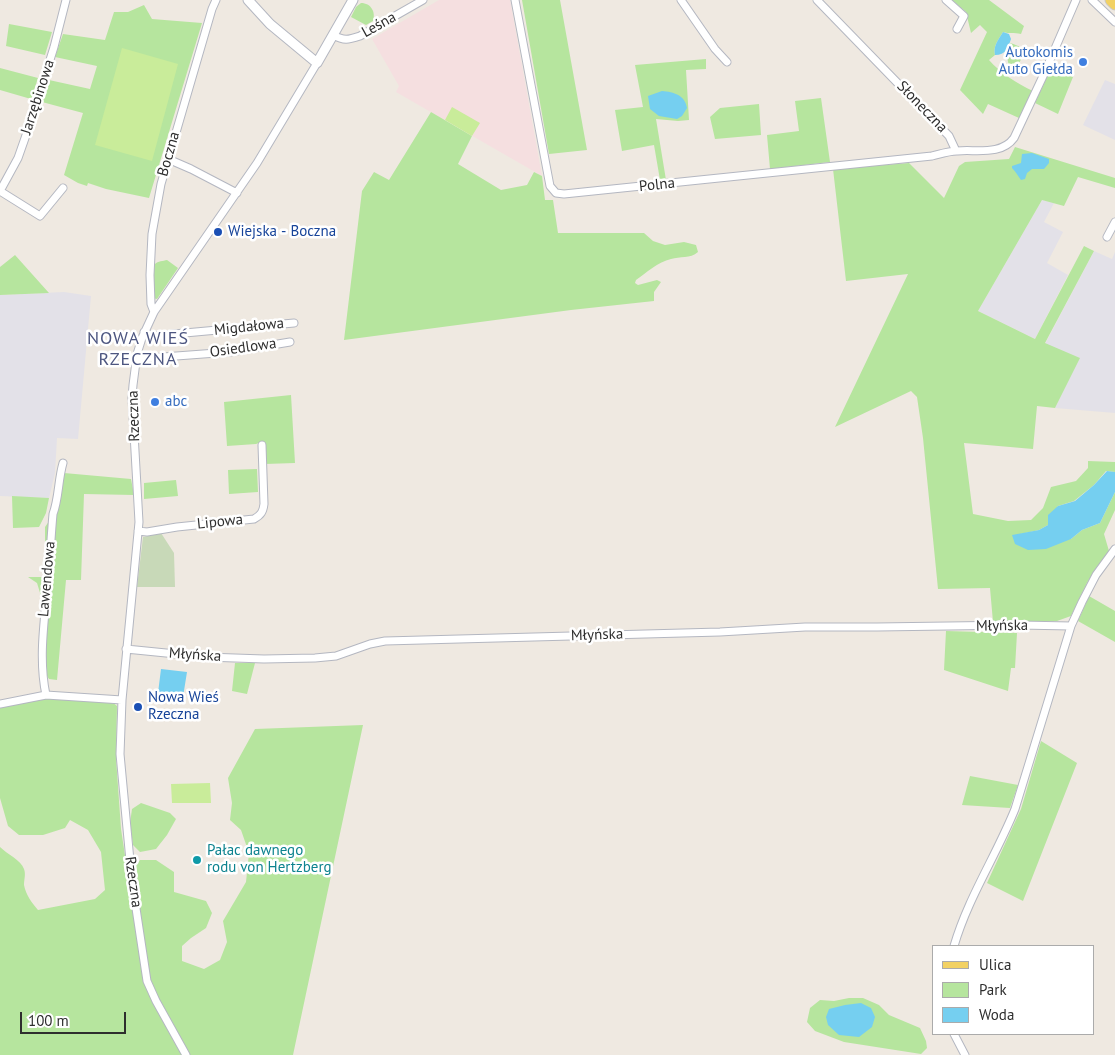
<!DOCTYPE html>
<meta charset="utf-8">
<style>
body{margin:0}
#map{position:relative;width:1115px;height:1055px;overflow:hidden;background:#efe9e1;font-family:"PT Sans",sans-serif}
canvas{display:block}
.legend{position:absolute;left:932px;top:945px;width:162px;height:90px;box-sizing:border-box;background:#fff;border:1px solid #ababab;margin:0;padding:6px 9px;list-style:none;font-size:15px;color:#2e2e2e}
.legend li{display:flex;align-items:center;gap:10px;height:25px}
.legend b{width:25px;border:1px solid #ababab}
.scale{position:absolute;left:20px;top:1012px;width:106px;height:22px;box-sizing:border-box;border:2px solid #2e2e2e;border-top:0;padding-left:6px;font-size:15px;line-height:18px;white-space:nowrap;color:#2e2e2e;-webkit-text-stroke:4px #fff;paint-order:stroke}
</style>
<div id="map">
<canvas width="1115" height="1055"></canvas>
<ul class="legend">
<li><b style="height:6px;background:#f2d163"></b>Ulica</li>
<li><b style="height:14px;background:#b6e59e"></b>Park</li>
<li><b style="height:14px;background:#75cff0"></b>Woda</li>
</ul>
<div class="scale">100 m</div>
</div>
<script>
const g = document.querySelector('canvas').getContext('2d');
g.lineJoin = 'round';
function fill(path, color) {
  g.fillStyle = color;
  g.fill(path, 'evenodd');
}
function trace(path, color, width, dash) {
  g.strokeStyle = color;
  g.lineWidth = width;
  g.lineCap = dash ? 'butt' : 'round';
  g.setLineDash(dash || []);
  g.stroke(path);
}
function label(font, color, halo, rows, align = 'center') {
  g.font = font + ' "PT Sans",sans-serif';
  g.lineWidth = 5;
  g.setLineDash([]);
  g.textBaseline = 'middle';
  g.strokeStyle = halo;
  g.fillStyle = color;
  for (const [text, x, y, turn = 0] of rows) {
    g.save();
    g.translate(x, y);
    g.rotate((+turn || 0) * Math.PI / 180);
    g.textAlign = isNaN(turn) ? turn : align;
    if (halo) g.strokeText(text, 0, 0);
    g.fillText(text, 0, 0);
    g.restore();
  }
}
fill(new Path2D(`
 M1105 80 1115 84V140L1083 125Z
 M1042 200 1054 203 1044 222 1063 232 1047 263 1068 275 1035 339 978 311Z
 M1094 251 1112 259 1115 252V413L1055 408 1079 358 1045 344Z
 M64 292 91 296 78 439 57 438 55 473 49 498 0 496V295Z`), '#e3e1e8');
fill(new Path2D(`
 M439 0H510L542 176 396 92 399 86 372 39Z`), '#f5dfe0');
fill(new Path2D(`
 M522 0H560L587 150 549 154Z
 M952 0H989L1024 26 1021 34C1014 32 1009 34 1003 32 998 40 993 46 995 55L989 60C1000 73 1018 84 1033 91L1019 118 988 104 983 114 960 90 987 32 980 25 971 33 966 12Z
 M361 3C371 3 376 12 373 21L366 25 351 17 356 7Z
 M144 5 152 19 202 23 149 198 106 189 88 183 87 186 78 183 64 175 83 113 42 102 49 80 90 89 97 66 55 57 63 34 105 40 114 12H128Z
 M9 24 52 32 45 55 6 46Z
 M1010 43C1030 49 1024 52 1017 68L1015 70 1009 67 1006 51Z
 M706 59V69L686 70 689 120 678 121 656 119 666 180H660L654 145 622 151 615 110 643 107 635 65Z
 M1053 64 1073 77 1058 114 1035 103Z
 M0 68 38 78 31 99 0 90Z
 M821 98 830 162 770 169 767 135 799 131 795 101Z
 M759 104 761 135 715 139 710 117 720 108Z
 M431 112 472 136 458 164 501 190 527 185 534 172 542 176 545 200H553L558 233H644L653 241 665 245 684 242 696 245 698 252C690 259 680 256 671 259 658 262 646 273 636 280L635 283 638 285 657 280 661 282 654 292V301L571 310 344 340 362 191 374 172 389 180Z
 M1015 147 1115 178V188L1078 177 1064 206 1042 200 978 311 1035 339 1084 246 1094 251 1045 343 1080 358 1055 408 1037 406 1033 449 964 443 973 514 1008 521 1031 520 1043 508 1051 487 1076 481 1088 468V461L1115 462V472L1106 471 1094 485 1074 501 1058 506 1048 525 1039 530 1012 536 1071 539 1082 530 1100 523 1115 492V510L1104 534 1109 551 1088 581 1071 616 1057 621 993 622 990 588 938 589 923 438 917 397 911 391 835 427 908 274 846 281 833 169 909 163 944 198 959 166 965 162 1009 159Z
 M15 255 49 293 0 295V267Z
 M167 260 178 268 157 299 152 298C152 290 150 270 155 264 158 261 163 261 167 260Z
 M291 395 295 463 265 464 264 441 256 444 227 446 224 402Z
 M257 469 258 492 229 494 228 470Z
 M64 473 131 479 134 495 84 494 81 580H66L57 680 49 679 45 673 43 611 41 596 37 583 28 577H45V527L54 514Z
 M176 480 178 496 144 499V483Z
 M12 496 49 498 46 513 39 527 13 528Z
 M1089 596 1115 611V642L1078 621Z
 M946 631 1017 633 1015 668H1011L1008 691 944 670Z
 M235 663H255L247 694 232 691Z
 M43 698 112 702 117 706 116 758 121 829 129 882 137 881 135 866 140 860H156L174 872V892L206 901 212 913 206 928 191 938 182 946V961L204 969 220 960 227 942 223 921 246 882 249 853 241 830 230 820 232 803 228 778 255 729 363 725 293 1055H0V847C7 854 21 860 24 869 26 874 24 880 24 885 26 895 32 903 38 910L95 899 105 890 101 852 88 830 70 820 65 828 43 835H19L8 826 0 798V706Z
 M1041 741 1077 763 1023 901 987 883 1021 809Z
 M970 776 1018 785 1010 808 962 805Z
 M141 803 170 813 176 819 167 835 156 849 140 852 133 845 130 823 132 809Z
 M849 998H863L879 1005 889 1015 920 1028 926 1041 927 1048 921 1054 844 1042 815 1031 807 1022 810 1008 820 1000 834 1001Z`), '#b6e59e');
fill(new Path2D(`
 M161 533 174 553 175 587H137L143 537Z`), '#c8d9b8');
fill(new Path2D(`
 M122 48 178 64 152 161 95 145Z
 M452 107 480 123 472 136 445 120Z
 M210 783 211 803H172L171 784Z`), '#c9ec9a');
fill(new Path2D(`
 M1003 32 1009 34 1011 39C1008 48 1006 55 995 55 993 46 998 40 1003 32Z
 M662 91C674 92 685 95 687 108L682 116 677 119 659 116 650 109 648 96Z
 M1032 153 1049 159V163L1044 169H1032L1027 173 1025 179 1021 180C1018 176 1016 172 1012 168V166L1021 163 1022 154Z
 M1107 471 1115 472V492L1100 523 1082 530 1071 539 1046 549 1028 550 1015 544 1012 535 1039 530 1048 525V515L1058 506 1075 501 1094 485Z
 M161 669 187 672 183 697 158 693Z
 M861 1003 871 1008 875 1017 872 1027 859 1037 839 1035 828 1025 826 1017 829 1009 845 1005Z`), '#75cff0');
const minor = new Path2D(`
 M515 0 550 186 556 193 564 194 932 156C940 154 949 151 957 151 975 149 1001 156 1014 138L1044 74 1076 0
 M681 0 715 49 727 62
 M817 0 949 136 956 151
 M946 0 964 16 957 29
 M1092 0 1115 22
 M333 35C344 41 348 40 360 36L423 0
 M168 159 191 169 237 193
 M0 191 18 158 31 121 54 47 66 0
 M0 191 40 216 63 188
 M1107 237 1115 222
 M154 312 151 304 150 275 152 234 161 184 212 9 216 0
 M144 332 152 336 294 323
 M136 359 230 352 290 342
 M138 531 147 532 177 527 254 519C261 515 263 512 264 504L262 445
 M126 649 206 657 264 659 315 658 336 656 370 644 385 641 720 632 805 627H877L1019 625 1071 626
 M46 695C38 657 45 618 48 580 50 558 51 536 53 514 59 498 58 480 63 463
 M0 704 46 695 122 700
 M954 946C968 898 996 856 1015 809L1071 626 1082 602 1096 575 1115 549
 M954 1034 965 1055
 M186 1055 156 1001 147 981 132 882 120 754 122 700 139 522 132 398 133 385 137 354 142 338 154 312 257 163 317 63`);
const tertiary = new Path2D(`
 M248 0 270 24 317 63 353 0`);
const primary = new Path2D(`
 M1111 0 1115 4`);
trace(minor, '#b4b7c1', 9);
trace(tertiary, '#b4b7c1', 11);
trace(primary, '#c9c9c9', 13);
trace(minor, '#fff', 7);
trace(tertiary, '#fff', 9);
trace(primary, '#f2d163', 11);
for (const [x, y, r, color] of [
 [1083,62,5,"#3f7fe0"],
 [218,232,5,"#1a4fb4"],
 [155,402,5,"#3f7fe0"],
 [138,707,5,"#1a4fb4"],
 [197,860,5,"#0f9aa8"]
]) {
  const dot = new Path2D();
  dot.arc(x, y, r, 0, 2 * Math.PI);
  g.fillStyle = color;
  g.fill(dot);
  trace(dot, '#fff', 2);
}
label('15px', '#2e2e2e', '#fff', [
 ["Leśna",379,25,-29],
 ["Jarzębinowa",38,97,-72],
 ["Słoneczna",922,107,46],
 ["Boczna",169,154,-74],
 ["Polna",657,185,-6],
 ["Migdałowa",249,327,-6],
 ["Osiedlowa",243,348,-8],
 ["Rzeczna",134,416,-92],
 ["Lipowa",220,522,-6],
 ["Lawendowa",47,579,-85],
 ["Młyńska",1002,626,-1],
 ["Młyńska",597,635,-2],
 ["Młyńska",195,655,4],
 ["Rzeczna",133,882,82]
]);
label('15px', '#366cbe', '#fff', [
 ["Autokomis",1073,53],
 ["Auto Giełda",1073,70],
 ["abc",165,402,"left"]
], 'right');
label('15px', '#164399', '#fff', [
 ["Wiejska - Boczna",228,232],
 ["Nowa Wieś",148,698],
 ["Rzeczna",148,715]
], 'left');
label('15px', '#0d838f', '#fff', [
 ["Pałac dawnego",207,851],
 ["rodu von Hertzberg",207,868]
], 'left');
g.letterSpacing = '1px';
label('18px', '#4d5680', '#fff', [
 ["NOWA WIEŚ",138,339],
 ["RZECZNA",138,360]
]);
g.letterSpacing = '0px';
</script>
